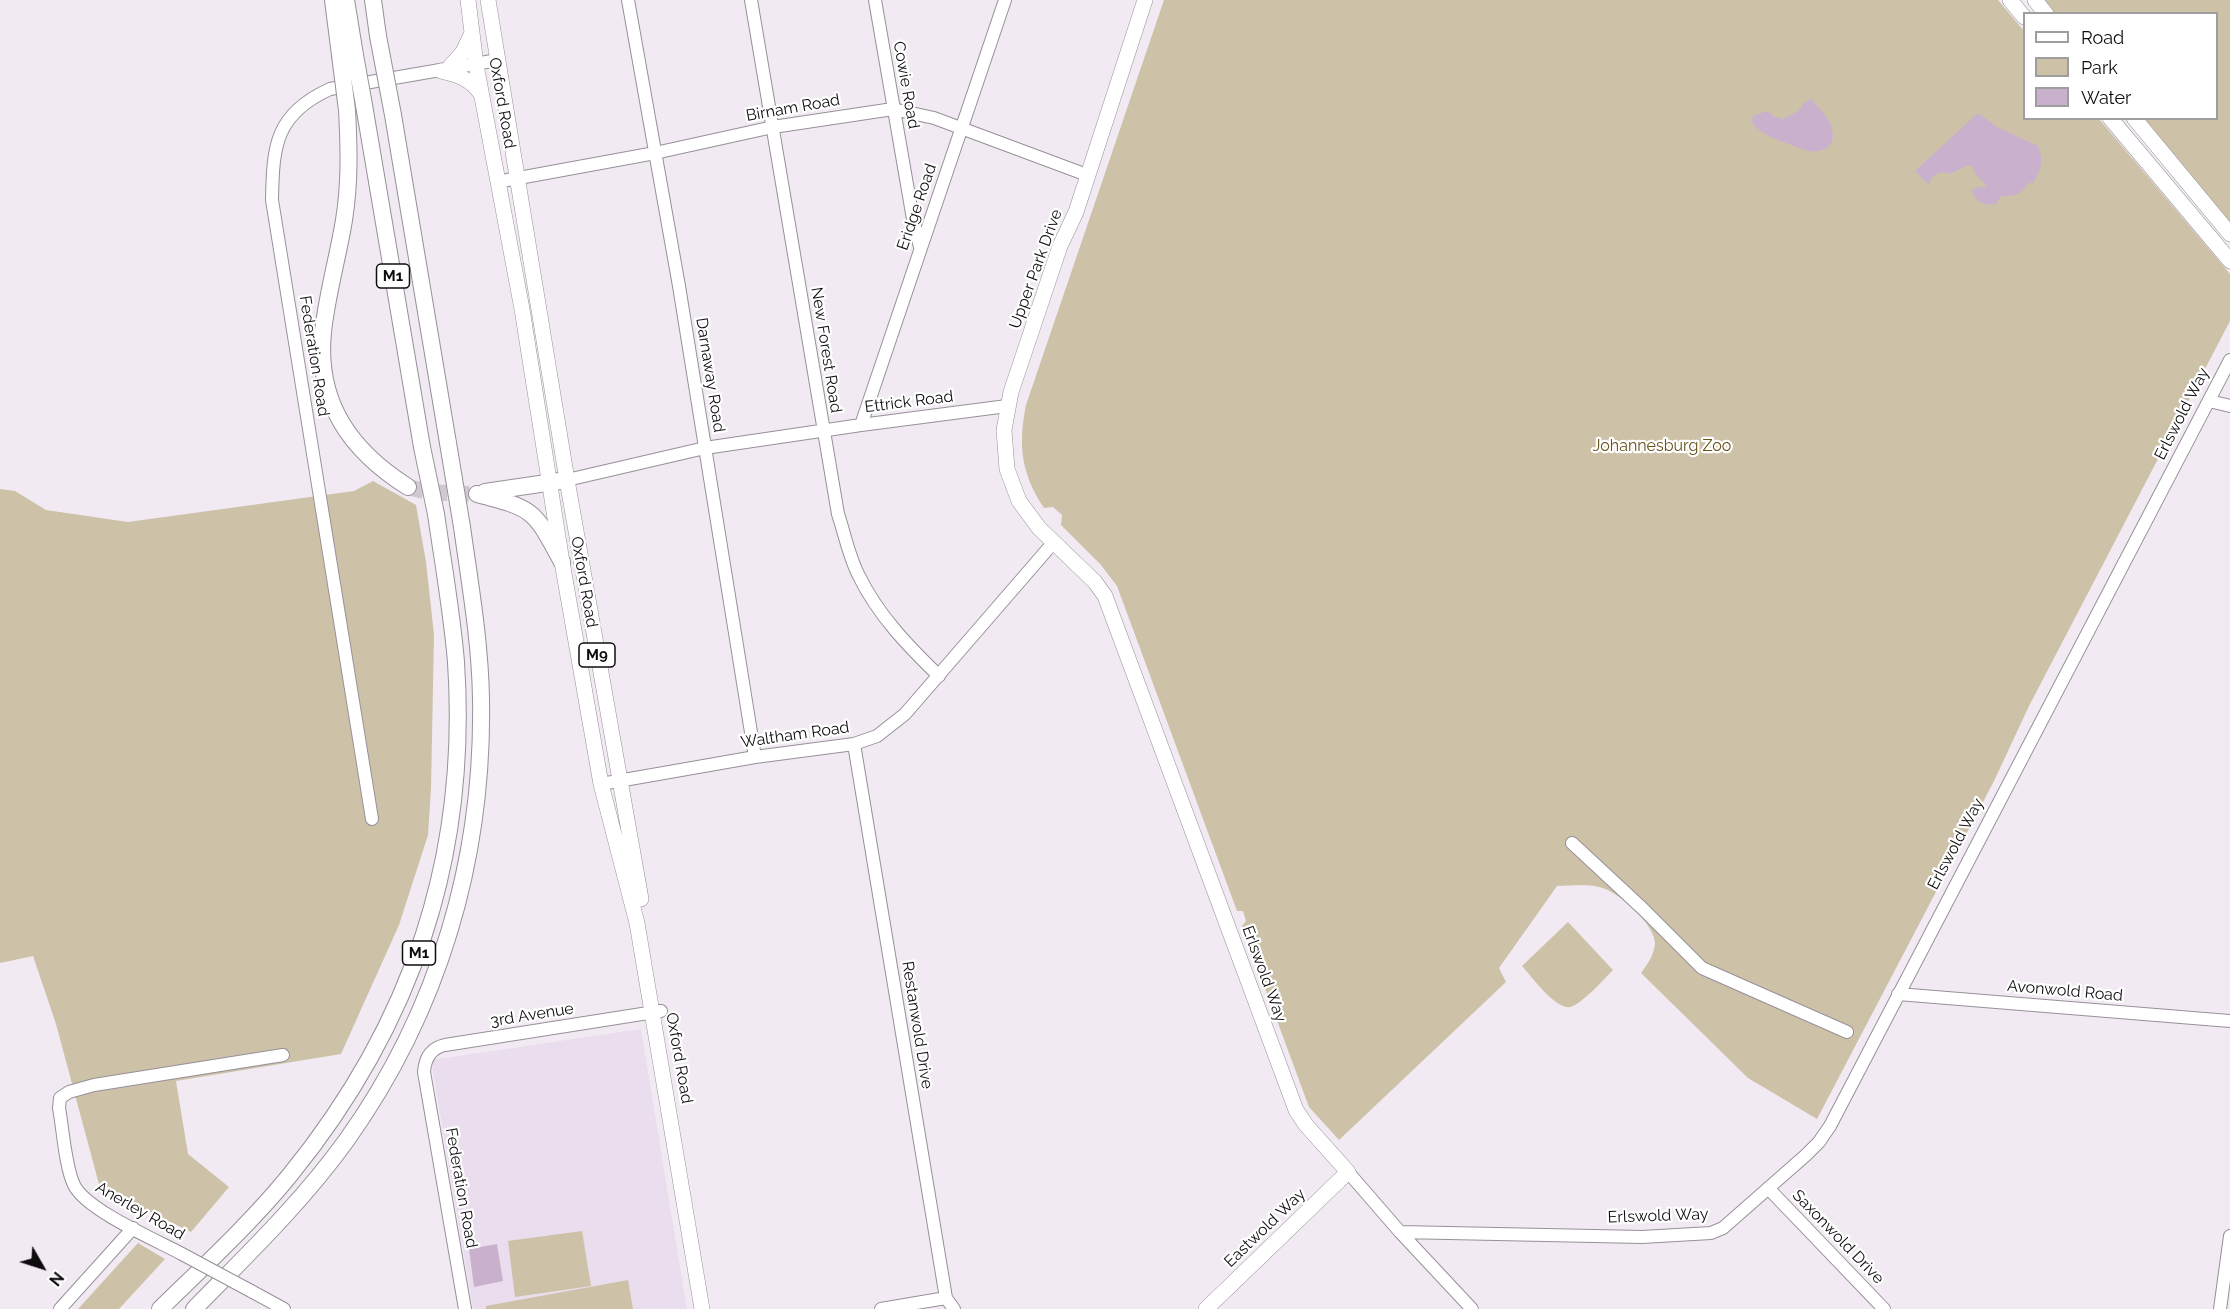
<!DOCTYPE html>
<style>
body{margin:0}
#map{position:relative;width:2230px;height:1309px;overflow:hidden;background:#f2eaf3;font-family:Raleway,sans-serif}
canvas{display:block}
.legend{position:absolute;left:2023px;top:12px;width:195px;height:108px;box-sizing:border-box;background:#fff;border:2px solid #9f9e9f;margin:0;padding:8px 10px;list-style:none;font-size:18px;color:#0e0c0f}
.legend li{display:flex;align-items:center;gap:12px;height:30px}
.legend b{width:30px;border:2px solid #9f9e9f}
.north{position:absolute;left:12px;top:1237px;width:60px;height:60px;-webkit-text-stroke:4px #fff;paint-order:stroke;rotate:129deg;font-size:16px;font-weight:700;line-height:24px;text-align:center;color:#0e0c0f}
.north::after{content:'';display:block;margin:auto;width:21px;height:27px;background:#0e0c0f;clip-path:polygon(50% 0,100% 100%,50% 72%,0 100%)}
</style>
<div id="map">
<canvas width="2230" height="1309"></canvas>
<ul class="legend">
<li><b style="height:8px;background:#fff"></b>Road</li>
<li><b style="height:16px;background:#cdc1a7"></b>Park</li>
<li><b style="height:16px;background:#c9b1ce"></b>Water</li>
</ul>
<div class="north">N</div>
</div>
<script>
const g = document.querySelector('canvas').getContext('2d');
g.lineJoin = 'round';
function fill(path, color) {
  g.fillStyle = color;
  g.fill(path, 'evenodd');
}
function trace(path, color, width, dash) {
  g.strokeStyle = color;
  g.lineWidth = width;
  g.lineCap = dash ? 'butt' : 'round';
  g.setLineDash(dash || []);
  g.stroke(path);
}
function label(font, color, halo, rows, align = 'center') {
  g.font = font + ' Raleway,sans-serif';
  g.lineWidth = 4.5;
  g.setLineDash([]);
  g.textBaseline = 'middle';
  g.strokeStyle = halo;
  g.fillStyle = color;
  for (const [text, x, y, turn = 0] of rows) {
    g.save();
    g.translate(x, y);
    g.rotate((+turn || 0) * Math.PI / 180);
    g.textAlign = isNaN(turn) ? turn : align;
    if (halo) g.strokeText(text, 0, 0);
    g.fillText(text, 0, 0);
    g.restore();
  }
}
fill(new Path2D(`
 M641 1029 687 1309H473L431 1060Z`), '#eadded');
fill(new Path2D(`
 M1164 0H1998L2024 31V118L2099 119 2230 274V321L2029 706 1994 781 1817 1119 1748 1078 1641 973C1647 965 1654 955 1655 944 1656 925 1617 890 1599 887 1586 884 1571 886 1557 886L1499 968 1506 982 1339 1140 1309 1107 1242 926 1246 921 1243 911H1237L1117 586 1101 565 1061 525 1062 515 1053 507 1044 508C1021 473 1018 445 1026 405Z
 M2040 0H2230V225L2140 119 2216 118V14L2051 13Z
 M373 481 416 505 426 562 434 635 431 789 428 835 399 925 341 1054 176 1081 188 1154 229 1187 191 1232 100 1188 56 1024 33 956 0 963V489L15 491 46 510 128 522 354 491Z
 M1568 922 1613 970C1604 979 1581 1005 1570 1007 1556 1010 1531 976 1522 966Z
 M582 1231 591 1286 515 1297 508 1241Z
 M138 1243 165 1259 119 1309H78Z
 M628 1280 633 1309H486V1306Z`), '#cdc1a7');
fill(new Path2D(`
 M1811 99C1821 110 1843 132 1828 147 1822 152 1813 152 1805 150 1798 148 1790 144 1783 142 1771 137 1760 133 1752 123L1753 116 1767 111 1773 116 1783 119 1798 111 1805 102Z
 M1978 113 1997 127 2038 146C2044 159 2041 172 2033 183H2029C2018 195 2018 196 2001 196L1996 204C1984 207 1976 201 1971 190L1979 187H1987L1974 172 1973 166H1966L1950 174C1941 170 1936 173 1930 180V186L1915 171Z
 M497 1244 503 1281 474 1287 469 1249Z`), '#c9b1ce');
trace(new Path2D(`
 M408 487 428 492 469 494`), '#d0c9d1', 16, [16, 8]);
const minor = new Path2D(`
 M628 0 679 286 755 757
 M751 0 838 514C845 535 849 557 859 576 878 615 908 646 939 676
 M875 0 913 219 920 247
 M497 182 655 153 773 127 893 109 934 118 1087 175
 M2209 401 2230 406
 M861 425 1005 0
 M567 480 705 448 861 425 1007 406
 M854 744 946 1298 954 1309
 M601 784 755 757 854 744 877 736 905 714 1053 543
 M372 819 272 200C273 146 275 114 330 89L498 60
 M1572 843 1643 909 1702 968 1847 1032
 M1898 994 2230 1021
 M1348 1172 1400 1232 1642 1237 1711 1233 1723 1228 1806 1155 1819 1142 1830 1126 2230 360
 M1768 1188 1884 1309
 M1400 1232 1472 1309
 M182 1254C156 1240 86 1210 74 1185 65 1166 63 1129 59 1108L60 1098 69 1092 94 1085 283 1055
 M251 1291 284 1309
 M60 1309 133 1228
 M465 1309 424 1072C425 1058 431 1048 445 1045L661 1011
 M881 1309 946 1298
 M2220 1309 2230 1236`);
const major = new Path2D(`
 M468 0 476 65 522 309 562 562 601 784 637 923 702 1309
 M488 0 567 480 641 899
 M1145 0 1076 212 1060 246 1011 392 1004 430 1007 469 1019 501 1039 528 1095 582 1105 596 1296 1110 1306 1125 1348 1172 1206 1309
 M2010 0 2024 17
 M2035 0 2046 14
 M447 70 463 52 472 33
 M441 71C458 75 471 79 481 94
 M2110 118 2230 261
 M2134 118 2230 234`);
const highway = new Path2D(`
 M333 0 340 55
 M346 0 355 55
 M373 0 378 36
 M364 105 422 447
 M347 110C349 147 350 183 344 220 338 257 327 294 323 332 316 403 351 451 408 487
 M393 115 448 443
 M485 492 567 480
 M477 494C535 509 534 510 562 562
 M160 1309C204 1266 251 1223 290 1175 412 1025 469 857 456 662 452 613 443 563 436 514
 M194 1309C247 1255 302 1202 346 1141 439 1011 484 858 481 698 480 641 470 584 462 527`);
trace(minor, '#979099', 14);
trace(major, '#979099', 16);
trace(highway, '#979099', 18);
trace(minor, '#fff', 12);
trace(major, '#fff', 15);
trace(highway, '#fff', 16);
const minorBridge = new Path2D(`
 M182 1254 251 1291`);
const highwayBridge = new Path2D(`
 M378 36 393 115
 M340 55 347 110
 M355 55 364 105
 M448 443 462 527
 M422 447 436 514`);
trace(minorBridge, '#979099', 14, []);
trace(highwayBridge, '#979099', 18, []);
trace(minorBridge, '#fff', 12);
trace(highwayBridge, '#fff', 16);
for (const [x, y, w] of [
 [393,276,33],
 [597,655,36],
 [419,953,33]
]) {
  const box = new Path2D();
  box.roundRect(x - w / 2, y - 12, w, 24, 4.5);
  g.fillStyle = '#fff';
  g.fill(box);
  trace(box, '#0e0c0f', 1.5);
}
label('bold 15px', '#0e0c0f', null, [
 ["M1",393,276],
 ["M9",597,655],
 ["M1",419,953]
]);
label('16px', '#0e0c0f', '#fff', [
 ["Cowie Road",906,85,80],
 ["Oxford Road",502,103,80],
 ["Birnam Road",793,108,-10],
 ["Eridge Road",917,207,-71],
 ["Upper Park Drive",1036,269,-70],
 ["New Forest Road",826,350,81],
 ["Federation Road",314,356,81],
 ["Darnaway Road",710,375,81],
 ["Ettrick Road",909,402,-7],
 ["Erlswold Way",2182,414,-63],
 ["Oxford Road",584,582,80],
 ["Waltham Road",795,735,-8],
 ["Erlswold Way",1956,844,-62],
 ["Erlswold Way",1264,974,70],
 ["Avonwold Road",2065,991,5],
 ["3rd Avenue",532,1015,-9],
 ["Restanwold Drive",917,1025,81],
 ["Oxford Road",679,1058,80],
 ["Federation Road",461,1188,80],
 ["Anerley Road",140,1211,30],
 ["Erlswold Way",1658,1216,-2],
 ["Eastwold Way",1265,1228,-44],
 ["Saxonwold Drive",1838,1237,46]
]);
label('16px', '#68521c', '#fff', [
 ["Johannesburg Zoo",1662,446]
]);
</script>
